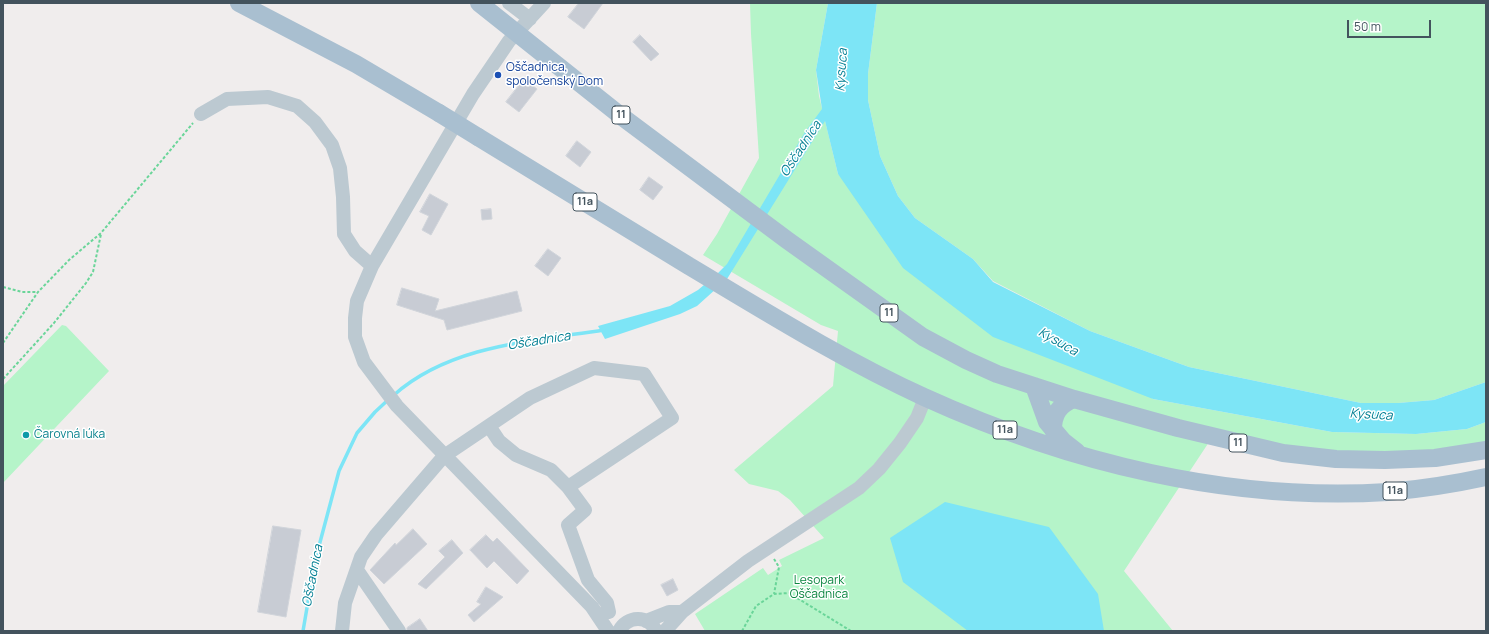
<!DOCTYPE html>
<meta charset="utf-8">
<style>
body{margin:0}
#map{position:relative;width:1489px;height:634px;overflow:hidden;background:#f0eded;font-family:Manrope,sans-serif}
canvas{display:block}
.frame{position:absolute;inset:0;border:4px solid #43535d;pointer-events:none}
.scale{position:absolute;left:1347px;top:20px;width:84px;height:18px;box-sizing:border-box;border:2px solid #43535d;border-top:0;padding-left:5px;font-size:12px;line-height:14px;white-space:nowrap;color:#43535d;-webkit-text-stroke:3px #fff;paint-order:stroke}
</style>
<div id="map">
<canvas width="1489" height="634"></canvas>
<div class="frame"></div>
<div class="scale">50 m</div>
</div>
<script>
const g = document.querySelector('canvas').getContext('2d');
g.lineJoin = 'round';
function fill(path, color) {
  g.fillStyle = color;
  g.fill(path, 'evenodd');
}
function trace(path, color, width, dash) {
  g.strokeStyle = color;
  g.lineWidth = width;
  g.lineCap = dash ? 'butt' : 'round';
  g.setLineDash(dash || []);
  g.stroke(path);
}
function label(font, color, halo, rows, align = 'center') {
  g.font = font + ' Manrope,sans-serif';
  g.lineWidth = 3;
  g.setLineDash([]);
  g.textBaseline = 'middle';
  g.strokeStyle = halo;
  g.fillStyle = color;
  for (const [text, x, y, turn = 0] of rows) {
    g.save();
    g.translate(x, y);
    g.rotate((+turn || 0) * Math.PI / 180);
    g.textAlign = isNaN(turn) ? turn : align;
    if (halo) g.strokeText(text, 0, 0);
    g.fillText(text, 0, 0);
    g.restore();
  }
}
fill(new Path2D(`
 M750 3H828L816 70 819 96 838 174 1153 399 1332 432 1416 434 1467 429 1486 422V457L1347 463 1211 439 1124 571 1173 631H705L695 614 763 568 768 575 782 566 779 560 824 538 790 500 778 491 749 484 734 470 833 386 838 331 821 325 703 255 717 234 759 158 751 34Z
 M877 3H1486V382L1434 400 1398 403H1361L1189 367 1090 331 993 281 973 259 915 218 898 196 880 156 868 100V74Z
 M62 325 66 326 109 371 3 483V386Z`), '#b5f4c9');
fill(new Path2D(`
 M828 3H877L868 74V100L880 156 898 196 915 218 973 259 993 282 1090 331 1189 367 1361 403H1398L1434 400 1486 382V422L1467 429 1416 434 1332 432 1153 399 993 337 903 268 838 174 825 121 727 279 697 306 680 314 605 339 598 326 670 306 698 290 717 274 727 264 805 132 822 109 816 70Z
 M945 502 1049 527 1098 594 1104 631H968L903 582 890 538Z`), '#7de5f6');
trace(new Path2D(`
 M394 395C450 345 533 341 604 330
 M303 631 315 561 339 471 357 433 375 412 389 399`), '#7de5f6', 3.5);
const building = new Path2D(`
 M579 3H603L584 29 568 17Z
 M640 35 659 54 651 61 633 42Z
 M524 79 537 89 519 112 506 102Z
 M577 141 591 152 580 167 566 156Z
 M649 177 663 187 653 200 640 190Z
 M430 194 448 204 431 235 422 230 429 216 420 212Z
 M491 209 492 219 482 220 481 210Z
 M548 249 561 258 548 276 535 266Z
 M402 288 439 299 435 311 517 291 522 311 447 330 444 320 397 305Z
 M273 526 301 530 286 617 258 612Z
 M413 529 427 544 384 584 370 570 395 543 396 545Z
 M486 535 493 542 497 538 529 571 517 584 494 561 487 568 470 550Z
 M452 540 463 553 426 589 418 584 445 557 439 551Z
 M673 579 678 590 667 596 661 585Z
 M486 587 503 597 474 622 468 615 481 604 477 602Z
 M420 619 428 631H407V628Z`);
fill(building, '#c8ccd4');
trace(building, '#d0d4da', 1);
trace(new Path2D(`
 M3 287 22 292H38
 M3 343 38 292 69 260 101 233 193 123
 M3 379 54 323 86 283 93 272 101 234
 M774 559 779 567 774 594
 M742 631 756 606 774 594 789 593 851 631`), '#6ad599', 2, [3, 2]);
trace(new Path2D(`
 M509 3 530 19
 M544 3 509 41 473 94 372 266 357 301 355 318V337L364 362 397 406 592 607 608 631
 M201 114 227 99 268 97 297 106 315 122 332 145 340 168 343 197 344 234 355 251 372 266
 M568 487 585 510 568 525 588 580 607 603 609 612
 M357 570 399 631
 M646 621 669 612H682
 M342 631 345 603 361 557 376 535 444 456 530 398 594 368 644 374 672 418 568 487 551 470 516 455 499 441 489 426
 M619 631C627 616 648 614 656 631
 M665 631 682 612 748 561 859 488 879 469 900 443 917 418 925 398`), '#bcc9d1', 14);
trace(new Path2D(`
 M239 3 356 64 439 113
 M479 3 621 116 787 240 923 337 966 360 997 374 1074 399 1178 428 1283 453 1336 459 1385 460 1435 458 1486 450
 M478 137C549 180 619 223 689 266 766 312 843 360 924 397 1069 463 1229 502 1388 492 1421 489 1454 484 1486 477
 M1034 386 1047 422 1063 441 1077 452
 M1053 430C1053 414 1059 405 1074 399`), '#a9bfd0', 18);
trace(new Path2D(`
 M439 113 478 137`), '#a9bfd0', 18);
for (const [x, y, r, color] of [
 [498,75,4,"#1a4fb4"],
 [26,435,4,"#0f9aa8"]
]) {
  const dot = new Path2D();
  dot.arc(x, y, r, 0, 2 * Math.PI);
  g.fillStyle = color;
  g.fill(dot);
  trace(dot, '#fff', 1.5);
}
for (const [x, y, w] of [
 [621,115,18],
 [585,202,24],
 [889,313,18],
 [1005,430,24],
 [1238,443,18],
 [1395,491,24]
]) {
  const box = new Path2D();
  box.roundRect(x - w / 2, y - 9, w, 18, 3);
  g.fillStyle = '#fff';
  g.fill(box);
  trace(box, '#43535d', 1);
}
label('bold 11px', '#43535d', null, [
 ["11",621,115],
 ["11a",585,202],
 ["11",889,313],
 ["11a",1005,430],
 ["11",1238,443],
 ["11a",1395,491]
]);
label('12px', '#164399', '#fff', [
 ["Oščadnica,",506,68],
 ["spoločenský Dom",506,82]
], 'left');
label('12px', '#0d838f', '#fff', [
 ["Čarovná lúka",34,435]
], 'left');
label('12px', '#0c8641', '#fff', [
 ["Lesopark",819,581],
 ["Oščadnica",819,595]
]);
label('italic 13px', '#037f93', '#fff', [
 ["Kysuca",842,70,-86],
 ["Oščadnica",801,149,-57],
 ["Oščadnica",539,341,-9],
 ["Kysuca",1058,342,30],
 ["Kysuca",1371,415,3],
 ["Oščadnica",313,576,-79]
]);
</script>
